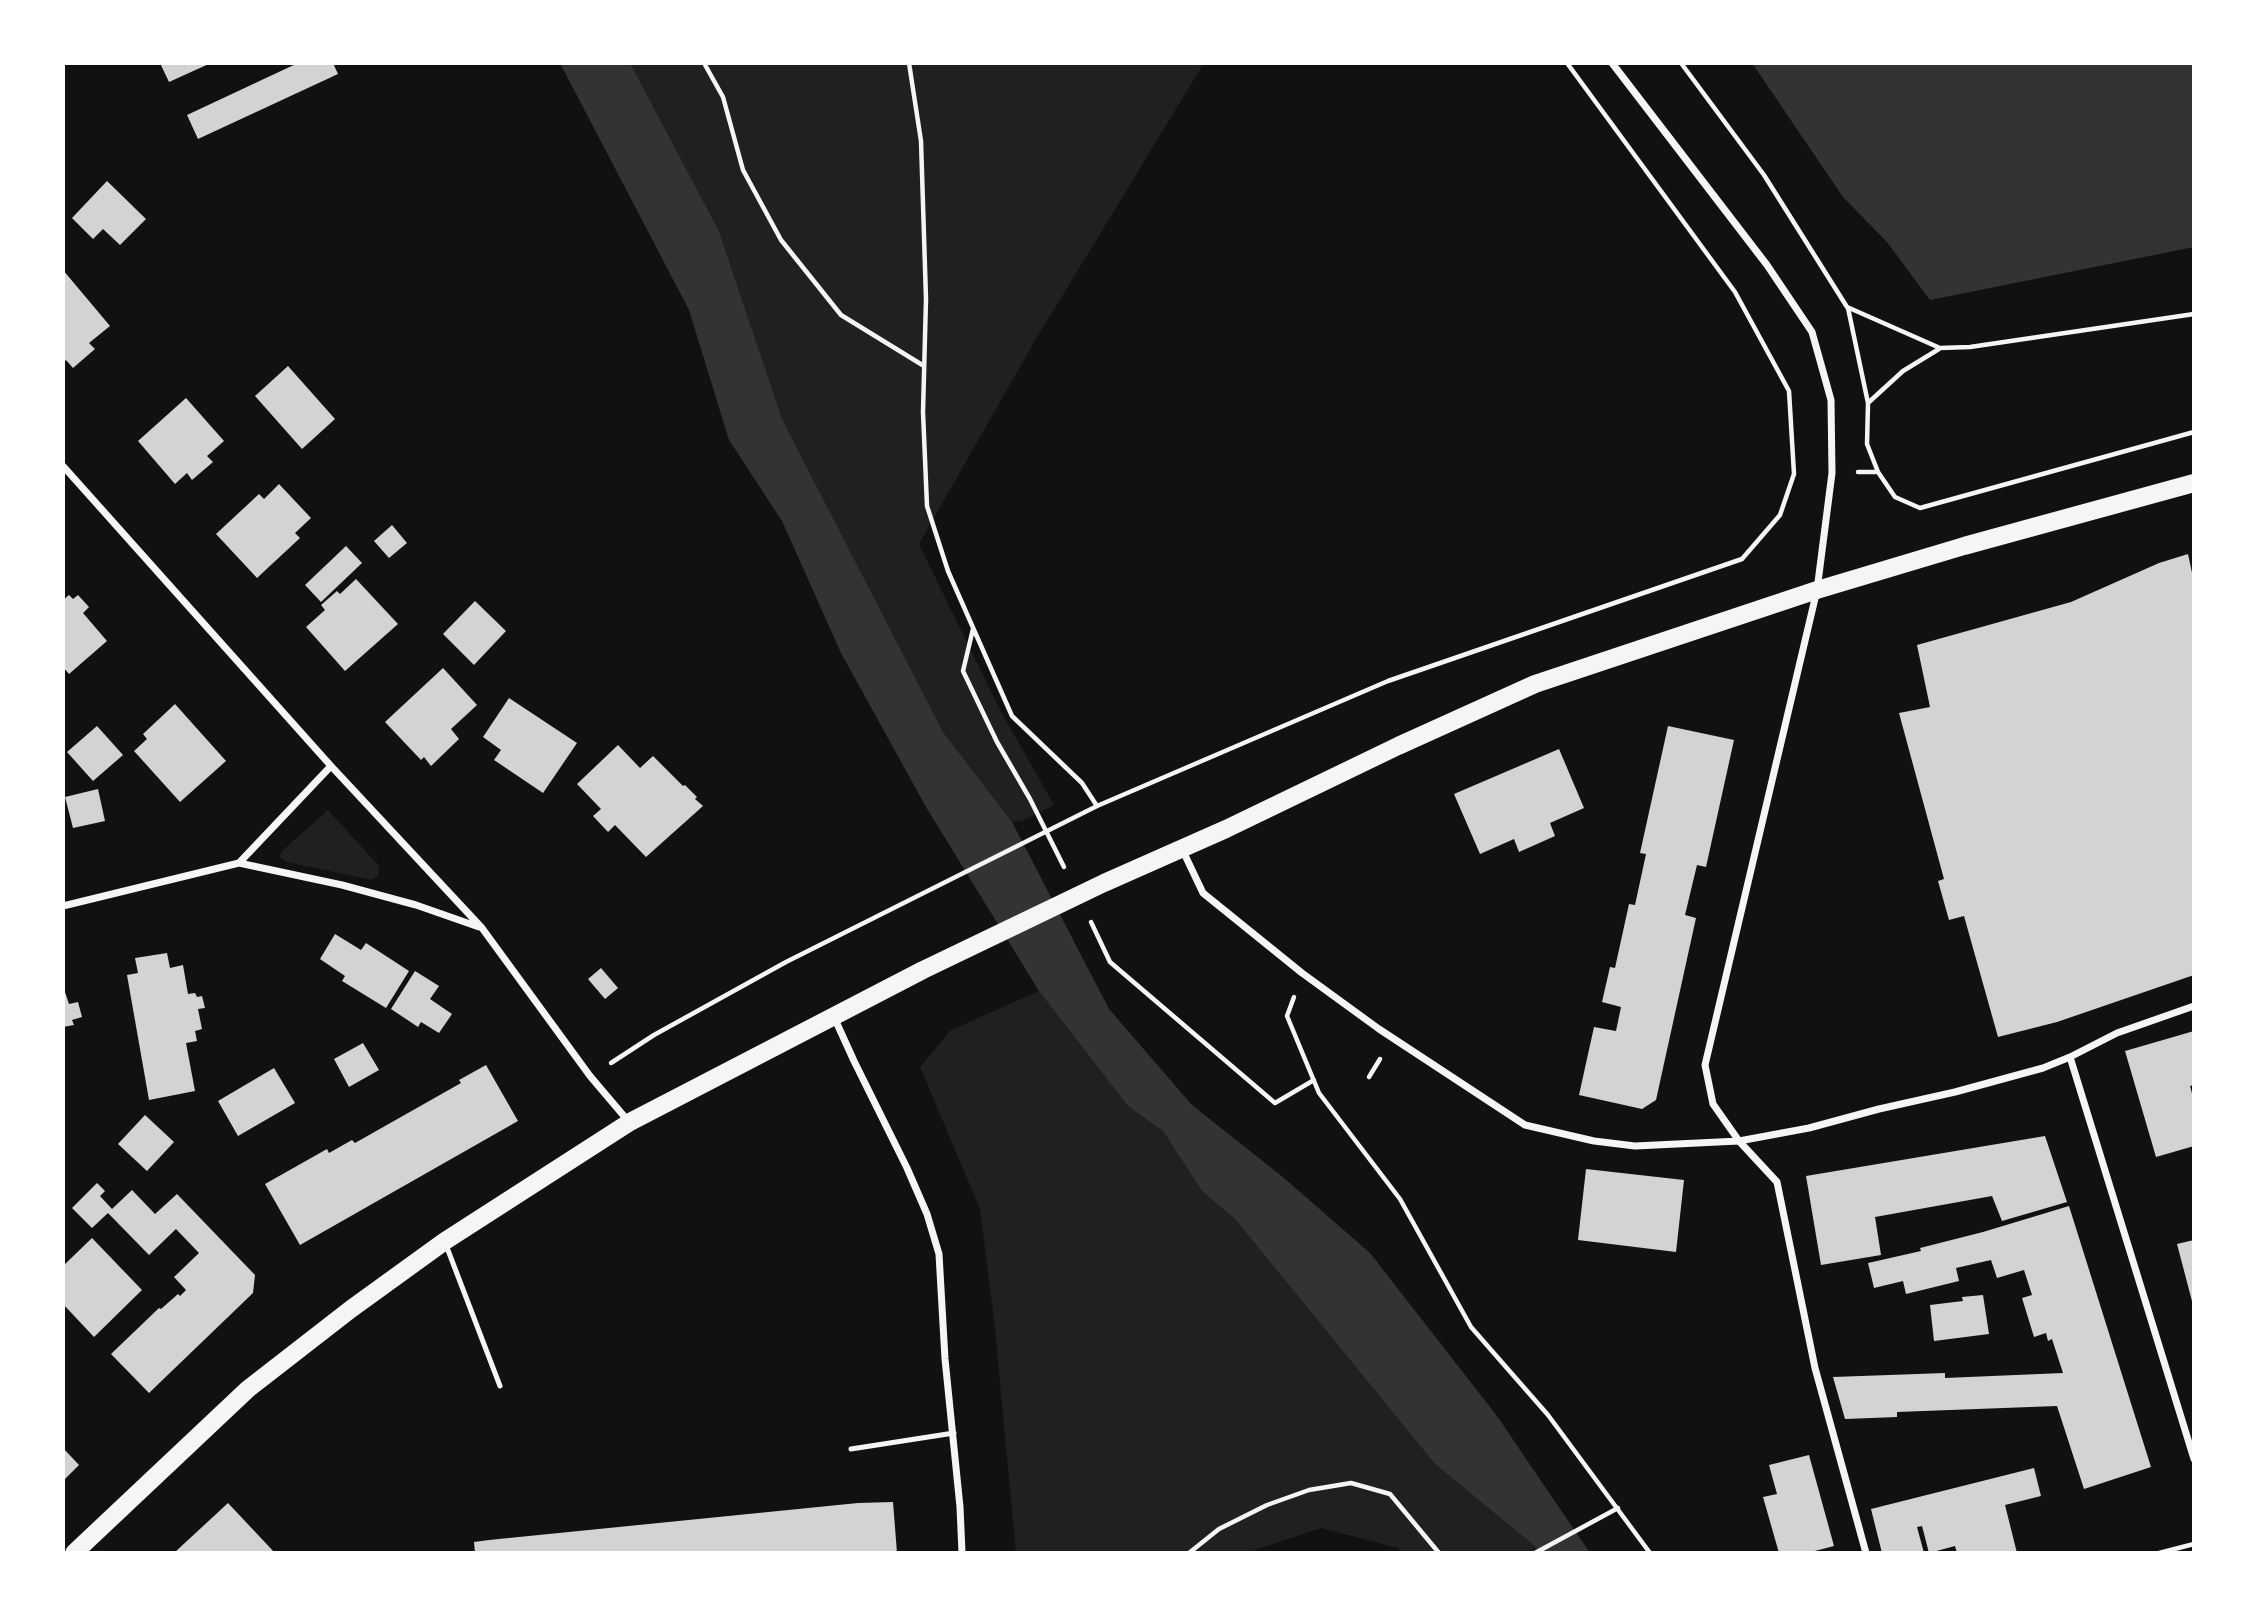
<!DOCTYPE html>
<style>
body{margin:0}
#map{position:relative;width:2257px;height:1616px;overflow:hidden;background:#111;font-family:"IBM Plex Serif",serif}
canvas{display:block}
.frame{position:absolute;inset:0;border:65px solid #fff;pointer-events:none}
</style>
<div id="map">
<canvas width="2257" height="1616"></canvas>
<div class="frame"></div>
</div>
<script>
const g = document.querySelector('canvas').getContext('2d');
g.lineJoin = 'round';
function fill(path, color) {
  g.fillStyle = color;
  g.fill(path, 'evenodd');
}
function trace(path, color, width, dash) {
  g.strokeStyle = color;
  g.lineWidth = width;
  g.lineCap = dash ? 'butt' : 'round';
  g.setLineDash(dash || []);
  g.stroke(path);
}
fill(new Path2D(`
 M630 63H1204L1033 344 919 544 1000 710 1054 805 1022 821 1012 822 943 732 782 419 719 231Z
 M328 810 379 866 378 876 372 880 287 862 280 857 282 851Z
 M1039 991 1128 1105 1163 1131 1202 1191 1235 1219 1435 1464 1536 1546 1540 1553H1401L1398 1548 1321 1528 1246 1553H1016L994 1319 980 1209 920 1067 951 1030Z`), '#202020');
fill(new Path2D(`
 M560 63H630L719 231 782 419 943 732 1012 822 1109 1009 1192 1105 1284 1178 1370 1253 1497 1416 1590 1553H1540L1535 1546 1435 1464 1235 1219 1202 1191 1163 1131 1128 1106 1039 991 926 807 841 653 782 521 729 440 689 310Z
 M1752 63H2194V247L1930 300 1887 242 1843 197Z`), '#333');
fill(new Path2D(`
 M160 63H211L169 82Z
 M298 63H333L338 74 198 139 187 115Z
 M107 181 146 219 120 245 103 229 93 239 72 218Z
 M63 270 110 326 89 343 95 349 73 368 66 360 64 362 63 361Z
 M288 366 335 419 302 449 255 396Z
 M186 398 224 441 207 456 213 462 192 480 187 473 175 484 138 441Z
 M279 484 311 518 295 533 300 538 257 578 216 534 259 494 264 499Z
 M392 525 407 543 389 558 374 541Z
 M346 546 362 563 321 602 305 585Z
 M2188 554 2194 582V975L2057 1022 1998 1037 1964 916 1949 920 1938 881 1944 879 1899 713 1930 707 1917 645 2071 602 2159 563Z
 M356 579 398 624 345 671 306 627 325 610 321 605 337 591 340 594Z
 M69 595 73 599 78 595 89 607 83 613 107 641 69 674 63 667V600Z
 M475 601 506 631 474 665 443 634Z
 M443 668 477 705 451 729 459 739 431 766 424 757 421 760 385 722Z
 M509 698 577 743 543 793 494 760 501 750 483 737Z
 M175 704 226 761 180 802 134 751 147 739 143 734Z
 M97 726 123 755 93 781 67 752Z
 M1668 726 1734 740 1706 867 1697 865 1685 915 1696 918 1656 1100 1642 1109 1579 1095 1594 1027 1616 1031 1621 1007 1602 1002 1610 967 1615 968 1629 904 1635 905 1646 854 1640 853Z
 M618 745 640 768 653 756 683 786 685 785 697 797 695 799 703 806 646 857 615 825 608 832 593 816 601 809 577 784Z
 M1559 749 1584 808 1550 823 1555 836 1519 852 1514 839 1480 854 1454 794Z
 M98 789 105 821 73 828 65 797Z
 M335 934 361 950 366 943 409 971 386 1008 342 981 345 976 320 959Z
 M167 953 170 968 183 965 188 994 195 993 197 997 202 996 205 1008 198 1009 202 1029 195 1031 197 1041 186 1043 195 1091 149 1100 127 975 138 973 135 958Z
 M601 968 618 988 605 999 588 979Z
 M415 971 439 986 430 999 452 1014 439 1033 421 1022 418 1027 391 1009Z
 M63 986 69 1004 78 1002 82 1017 72 1020 74 1025 63 1027Z
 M2194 1031V1085L2190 1086 2194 1101V1146L2156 1157 2125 1051Z
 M363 1043 379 1070 349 1087 334 1059Z
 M486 1065 518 1121 300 1245 265 1184 327 1149 329 1153 352 1140 355 1143 461 1083 459 1080Z
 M274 1068 295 1103 238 1136 218 1101Z
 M145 1115 174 1142 147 1171 118 1144Z
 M2045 1136 2067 1202 2002 1221 1992 1196 1875 1217 1881 1255 1821 1265 1806 1176Z
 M1586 1169 1684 1180 1676 1252 1578 1240Z
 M97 1183 105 1191 100 1196 112 1209 132 1190 155 1214 177 1194 255 1275 253 1293 149 1393 111 1354 159 1308 161 1309 178 1294 180 1296 186 1290 174 1277 199 1253 176 1229 149 1255 108 1213 92 1228 72 1208Z
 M2069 1206 2151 1467 2084 1489 2057 1406 1897 1412V1417L1845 1419 1833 1377 1945 1373V1378L2063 1373 2052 1339 2048 1341 2046 1333 2034 1337 2022 1298 2032 1295 2024 1270 1997 1278 1991 1260 1956 1268 1959 1281 1906 1294 1903 1281 1874 1288 1868 1263 1921 1251 1920 1248 1983 1232Z
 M92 1238 142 1290 94 1337 63 1304V1266Z
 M2194 1240V1304L2193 1305 2177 1244Z
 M1983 1295 1989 1334 1934 1341 1930 1305 1963 1301 1962 1297Z
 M63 1448 79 1465 63 1481Z
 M1809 1455 1834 1546 1807 1553H1779L1763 1497 1777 1494 1769 1465Z
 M2034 1468 2041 1496 2005 1505 2017 1553H1957L1955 1546 1929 1553 1922 1526 1917 1527 1924 1553H1882L1871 1509Z
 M893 1502 897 1553H475L474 1542 489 1540 858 1503Z
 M228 1503 275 1553H174Z`), '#d3d3d3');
trace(new Path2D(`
 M704 63 723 97 743 170 781 240 841 315 924 366
 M909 63 921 141 926 299 923 412 927 506 948 571 1012 716 1082 783 1097 806
 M1681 63 1764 175 1847 307 1940 348 1970 347 2194 314
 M1848 308 1868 403 1867 444 1878 472 1895 497 1920 508 2194 432
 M1868 403 1903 371 1939 349
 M1858 472H1878
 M973 629 963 671 997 742 1030 799 1064 867
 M1091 922 1110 962 1275 1103 1314 1080
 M1294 997 1287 1016 1319 1093 1400 1199 1471 1327 1548 1415 1650 1553
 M611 1063 654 1035 786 962 1097 806 1388 681 1742 559 1780 515 1794 474 1789 391 1735 292 1567 63
 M1369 1077 1380 1059
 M1189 1553 1219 1529 1267 1505 1309 1490 1351 1483 1390 1494 1439 1553
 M1535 1553 1618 1508
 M2159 1553 2194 1544`), '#f5f5f5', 4.5);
trace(new Path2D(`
 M446 1245 500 1386
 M851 1449 954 1433`), '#f5f5f5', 5);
trace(new Path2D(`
 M1612 63 1767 265 1812 332 1831 400 1832 473 1817 590 1705 1065 1713 1104 1739 1141 1777 1182 1815 1368 1866 1553
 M63 466 331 766 482 928 590 1076 629 1122
 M1183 851 1203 893 1302 973 1379 1029 1525 1125 1594 1141 1635 1146 1739 1141 1809 1128 1879 1109 1955 1092 2043 1068 2070 1057 2117 1033 2194 1006
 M239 863 331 766
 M63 906 239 863 342 885 416 905 479 927
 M834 1017 854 1061 907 1168 927 1214 939 1254 945 1359 960 1507 962 1553
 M2070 1057 2194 1459`), '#f5f5f5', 7);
trace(new Path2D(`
 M74 1553 248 1389 351 1309 445 1241 630 1122 923 970 1104 883 1226 829 1398 746 1535 684 1817 590 1964 546 2194 483`), '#f5f5f5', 18);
</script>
